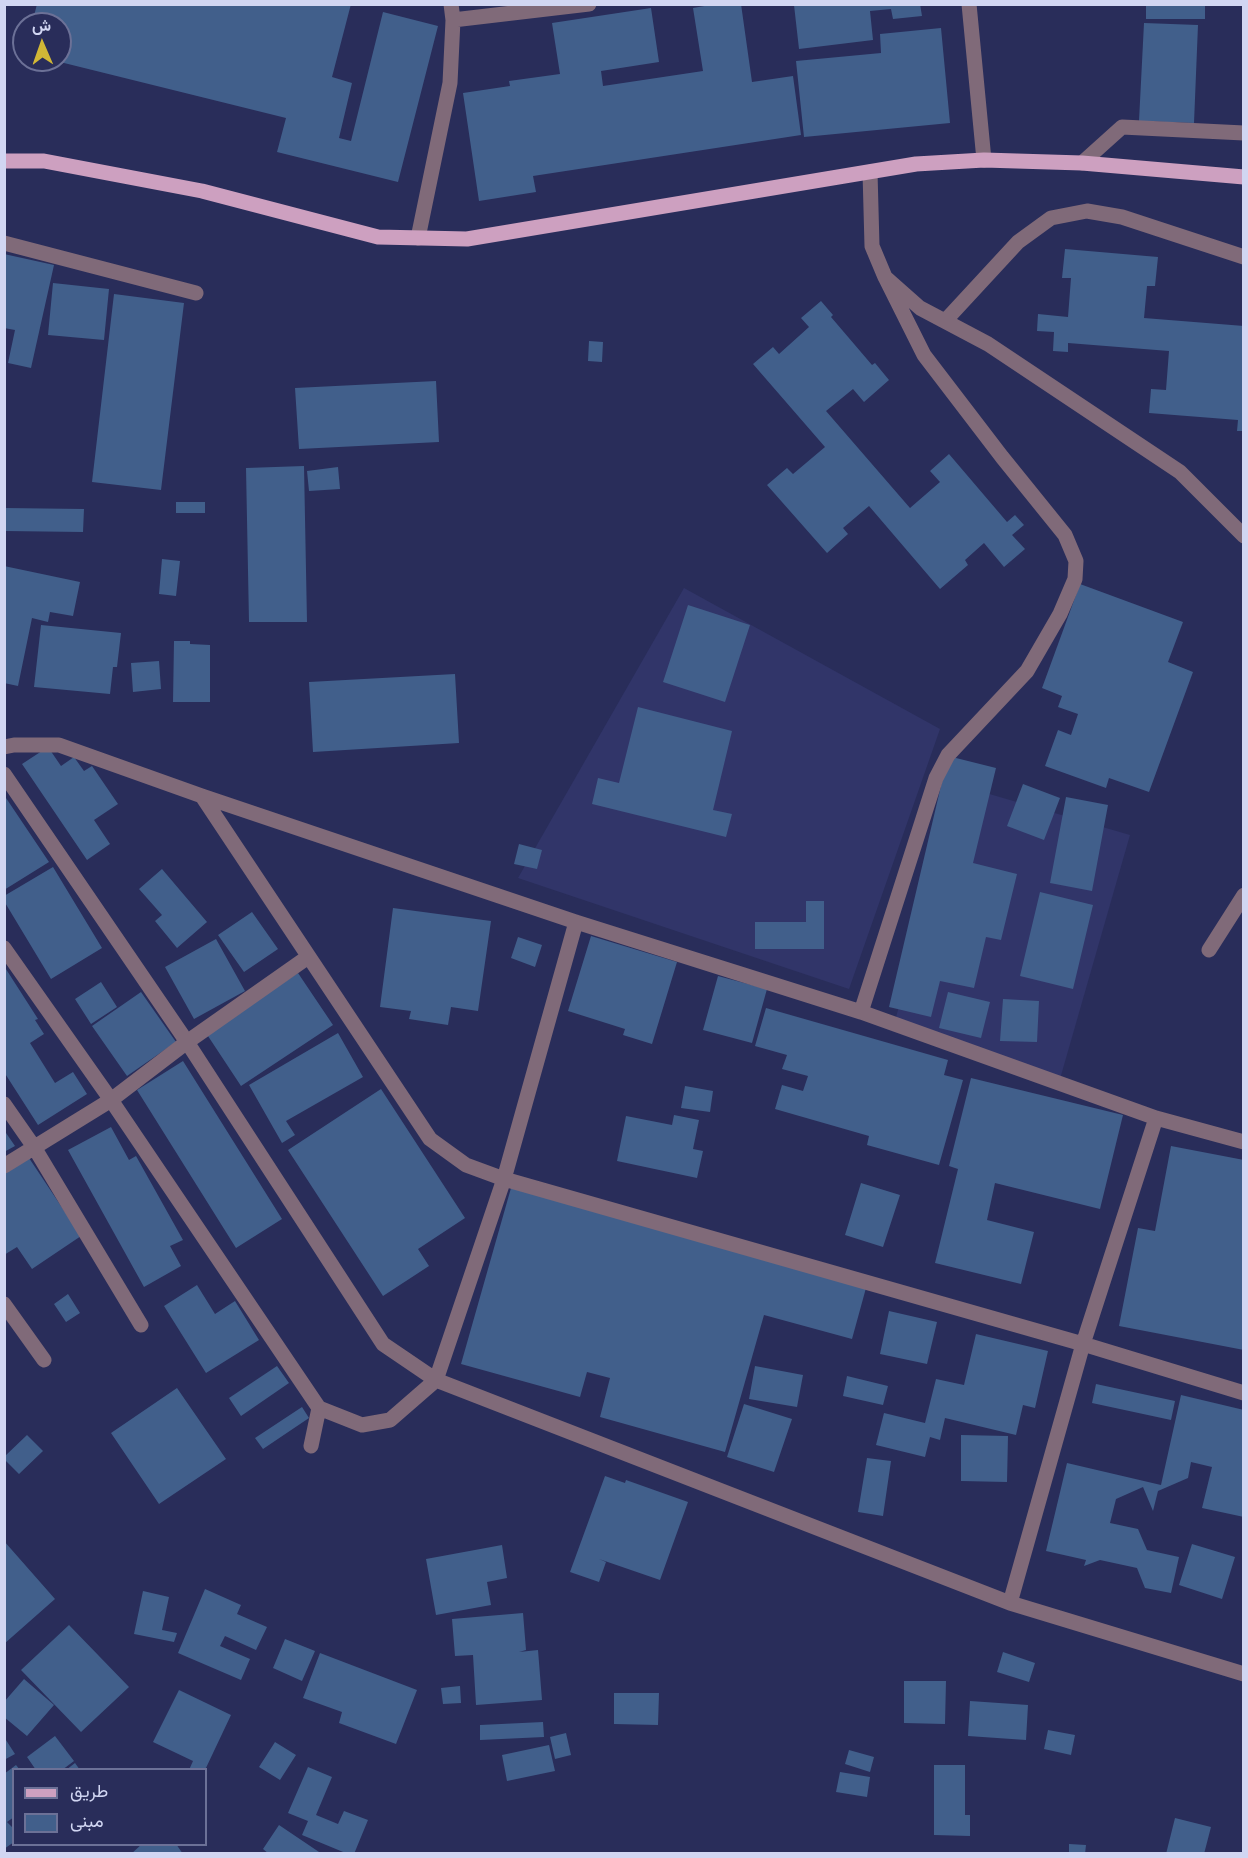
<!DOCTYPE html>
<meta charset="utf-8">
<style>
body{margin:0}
#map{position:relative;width:1248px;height:1858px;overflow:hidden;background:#292d5a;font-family:Arial,Vazirmatn,sans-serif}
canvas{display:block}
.frame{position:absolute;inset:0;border:6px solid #d1d6f2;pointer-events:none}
.legend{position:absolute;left:12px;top:1768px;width:195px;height:78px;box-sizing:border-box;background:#292d5a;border:2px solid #6c7197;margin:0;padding:8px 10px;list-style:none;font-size:18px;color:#d1d6f2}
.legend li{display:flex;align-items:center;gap:12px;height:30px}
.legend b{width:30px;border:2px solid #6c7197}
.north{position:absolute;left:12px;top:12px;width:60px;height:60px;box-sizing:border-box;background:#292d5a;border:2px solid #6c7197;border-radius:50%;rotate:358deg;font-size:16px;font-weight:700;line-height:24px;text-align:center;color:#d1d6f2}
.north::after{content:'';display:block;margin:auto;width:21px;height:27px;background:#d1b736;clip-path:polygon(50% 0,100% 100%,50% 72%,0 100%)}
</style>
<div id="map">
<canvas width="1248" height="1858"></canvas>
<div class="frame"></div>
<ul class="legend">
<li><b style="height:8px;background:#cda0c0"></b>طريق</li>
<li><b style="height:16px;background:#415f8b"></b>مبنى</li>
</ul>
<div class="north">ش</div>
</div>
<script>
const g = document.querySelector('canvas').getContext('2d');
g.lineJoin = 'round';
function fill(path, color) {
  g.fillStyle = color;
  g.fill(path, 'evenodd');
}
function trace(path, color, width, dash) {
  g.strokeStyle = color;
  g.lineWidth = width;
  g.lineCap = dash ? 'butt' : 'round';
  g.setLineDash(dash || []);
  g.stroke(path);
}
fill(new Path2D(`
 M684 588 940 729 849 989 518 878Z
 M962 786 1130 835 1060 1079 892 1031Z`), '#313569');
fill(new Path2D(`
 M37 4H351L332 77 352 83 339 138 351 141 383 12 438 26 398 182 277 152 286 118 60 62V24H32Z
 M716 4H741L752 82 793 76 801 135 533 176 536 192 479 201 463 93 510 86 509 81 560 74 552 23 651 8 659 62 601 71 603 86 703 71 693 8Z
 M920 4 922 16 893 19 891 9 870 11 873 40 799 49 794 5Z
 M1146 4H1205V19H1146Z
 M1144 23 1198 25 1194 123 1139 121Z
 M941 28 950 123 804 137 796 61 881 53 880 34Z
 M1065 249 1158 257 1155 286H1147L1144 318 1244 326 1242 389H1244V431H1237L1238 420 1149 413 1151 389 1166 390 1169 351 1068 343V352L1053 351 1054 332 1037 331 1038 314 1068 317 1071 278H1062Z
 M4 254 54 265 31 368 8 363 15 330 4 328Z
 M53 283 109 289 104 340 48 335Z
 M114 294 184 303 161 490 92 482Z
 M821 301 833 315 831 317 872 365 875 363 889 380 864 402 853 389 826 411 910 508 940 482 930 471 949 454 1007 522 1015 515 1024 525 1012 535 1025 549 1004 567 984 543 965 560 968 565 940 589 869 506 843 528 848 534 827 553 767 485 787 468 793 474 825 447 753 364 773 347 779 354 809 327 801 318Z
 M589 341 603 342 602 362 588 361Z
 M436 381 439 442 299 449 295 388Z
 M304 466 307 622H249L246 468Z
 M338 467 340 489 309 491 307 471Z
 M176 502H205V513H176Z
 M5 508 84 509 83 532 5 531Z
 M162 559 180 561 176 596 159 594Z
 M4 566 80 582 73 616 50 612 48 622 32 618 18 686 4 683Z
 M1080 584 1183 622 1168 662 1193 672 1149 792 1109 778 1106 788 1045 766 1058 730 1071 735 1078 714 1058 707 1062 696 1042 688Z
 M688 605 750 625 725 702 663 682Z
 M41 625 121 633 117 667H113L110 694 34 687Z
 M174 641H190V644L210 645V702H173Z
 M159 661 161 689 133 692 131 663Z
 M455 674 459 743 313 752 309 682Z
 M638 707 732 731 713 810 732 814 726 837 592 804 598 778 619 783Z
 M48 747 61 766 74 757 84 771 92 766 118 804 94 820 110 844 87 860 22 764Z
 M948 756 996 768 973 863 1017 874 1001 940 986 937 974 988 940 981 931 1017 889 1007Z
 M1023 784 1060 798 1044 840 1007 826Z
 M4 795 49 862 4 890Z
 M1066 797 1108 805 1092 891 1050 883Z
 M519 844 542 850 537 869 514 864Z
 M53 867 102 948 51 979 4 901V896Z
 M162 869 207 922 177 948 155 921 162 915 139 889Z
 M1040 892 1093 905 1073 989 1020 976Z
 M806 901H824V949H755V922H806Z
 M393 908 491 921 478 1011 451 1007 448 1025 409 1019 411 1011 380 1007Z
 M252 912 278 949 244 972 218 935Z
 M591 936 677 962 652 1044 623 1035 625 1029 568 1011Z
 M518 937 542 945 535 967 511 958Z
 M216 939 245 991 194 1019 165 967Z
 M4 966 38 1019 35 1020 44 1034 30 1043 55 1083 73 1072 87 1094 38 1125 4 1072Z
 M298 973 333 1025 241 1086 206 1033Z
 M718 976 767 989 752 1043 703 1030Z
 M101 982 117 1007 91 1024 75 999Z
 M141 992 176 1042 127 1076 92 1026Z
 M948 992 990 1002 981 1038 939 1028Z
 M1003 999 1039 1001 1037 1042 1000 1041Z
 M766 1008 948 1060 944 1075 963 1080 939 1165 867 1145 869 1136 775 1109 782 1085 803 1091 808 1076 782 1069 787 1055 755 1046Z
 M338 1033 363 1077 286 1121 295 1135 282 1143 249 1085Z
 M183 1061 282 1219 236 1248 137 1090Z
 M971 1078 1123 1115 1100 1209 995 1183 987 1220 1034 1232 1021 1284 935 1263 958 1169 949 1166Z
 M685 1086 713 1091 710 1112 681 1108Z
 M381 1089 465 1218 418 1249 429 1266 383 1296 288 1150Z
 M674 1115 699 1120 693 1149 703 1151 697 1178 617 1161 626 1116 672 1125Z
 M111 1127 129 1160 136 1156 183 1240 170 1246 181 1266 144 1287 68 1150Z
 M4 1130 15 1146 4 1152Z
 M1171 1146 1244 1160V1350L1119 1326 1138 1228 1155 1231Z
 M29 1158 81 1236 32 1269 17 1247 4 1255V1174Z
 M861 1183 900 1195 883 1247 845 1235Z
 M511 1188 866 1288 852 1339 764 1315 725 1452 600 1417 610 1378 587 1372 580 1397 461 1364Z
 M197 1285 215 1314 235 1301 259 1340 206 1373 164 1306Z
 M68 1294 80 1313 66 1322 54 1304Z
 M889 1311 937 1322 927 1364 880 1354Z
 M976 1334 1048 1351 1035 1408 1023 1405 1016 1435 945 1418 940 1440 930 1437 925 1457 876 1445 884 1413 925 1423 936 1379 964 1385Z
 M277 1366 289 1383 241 1416 229 1398Z
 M755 1366 803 1375 797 1407 749 1399Z
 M847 1376 888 1386 883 1405 843 1396Z
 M1096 1384 1175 1401 1171 1420 1092 1403Z
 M177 1388 226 1459 159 1504 111 1433Z
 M1181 1395 1244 1410V1517L1202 1508 1212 1467 1191 1462 1188 1478 1158 1491 1153 1511 1143 1487 1116 1499 1110 1523 1138 1529 1147 1550 1179 1557 1171 1593 1145 1588 1137 1568 1100 1560 1084 1566 1086 1560 1046 1551 1067 1463 1161 1485Z
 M744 1404 792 1419 774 1472 727 1457Z
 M302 1407 309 1418 263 1449 255 1438Z
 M27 1435 43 1451 19 1474 4 1459V1457Z
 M961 1435 1008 1436 1007 1482 961 1481Z
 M867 1458 891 1461 883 1516 858 1512Z
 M605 1476 625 1483 626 1480 688 1502 660 1580 599 1559 606 1562 599 1582 570 1572Z
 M4 1541 55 1599 4 1644Z
 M1192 1544 1235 1557 1222 1599 1179 1585Z
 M502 1545 507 1578 487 1582 491 1605 436 1615 426 1559Z
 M205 1589 241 1605 237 1614 267 1627 256 1650 225 1636 220 1646 250 1659 241 1680 178 1653Z
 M143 1591 169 1597 162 1630 177 1633 174 1642 134 1634Z
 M523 1613 526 1650 519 1652 538 1650 542 1700 476 1705 473 1655 455 1656 452 1619Z
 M69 1625 129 1687 81 1732 21 1670Z
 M285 1639 315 1651 302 1681 273 1668Z
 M1003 1652 1035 1663 1029 1682 997 1672Z
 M320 1653 417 1690 396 1744 339 1723 342 1712 303 1698Z
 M24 1679 54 1705 27 1736 4 1717V1702Z
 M904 1681H946L945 1724 904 1723Z
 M460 1686 461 1703 443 1704 441 1688Z
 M179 1690 231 1715 205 1770H189L193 1761 153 1742Z
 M614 1693H659L658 1725 614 1724Z
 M970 1701 1028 1705 1026 1740 968 1736Z
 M543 1722 544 1737 480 1740V1725Z
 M1048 1730 1075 1735 1071 1755 1044 1749Z
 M566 1733 571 1755 555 1759 550 1737Z
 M55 1736 74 1761 62 1770H36L27 1757Z
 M4 1737 15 1754 4 1760Z
 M275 1742 296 1755 280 1780 259 1767Z
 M549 1745 555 1771 507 1781 502 1755Z
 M849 1750 874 1757 870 1772 845 1764Z
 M75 1763 80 1770H66Z
 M16 1765 20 1770H14V1817L7 1822 14 1829V1842L4 1849V1774Z
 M934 1765H965V1815H970V1836L934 1835Z
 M308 1767 332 1777 316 1815 338 1824 344 1811 368 1820 354 1854H348L302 1835 308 1821 288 1813Z
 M840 1772 870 1777 867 1797 836 1792Z
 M1175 1818 1211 1827 1204 1854H1166Z
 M279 1825 322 1854H269L263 1849Z
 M142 1844H176L183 1854H131Z
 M1069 1844 1086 1845 1085 1854H1069Z`), '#415f8b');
trace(new Path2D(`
 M969 4 984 160
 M453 20 589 4
 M1082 163 1122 127 1244 133
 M870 172 872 246 885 277 920 308 988 344 1180 472 1244 536
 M418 238 450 83 453 20 451 4
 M4 243 196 293
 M945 321 1018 242 1051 218 1087 211 1122 217 1244 257
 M4 747 14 745H59L202 796 576 922 861 1012 1156 1118 1244 1142
 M4 774 187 1042 383 1344 436 1380 390 1420 362 1425 319 1408 311 1446
 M202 796 430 1139 466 1165 504 1179 1083 1344 1244 1393
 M576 922 504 1179 436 1380 1010 1603 1244 1674
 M4 948 111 1100 319 1408
 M1209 950 1244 895
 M861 1012 936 778 948 755 1027 671 1060 614 1075 579 1076 561 1065 535 1002 457 924 355 885 277
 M4 1104 34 1147 141 1325
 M4 1166 111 1100 187 1042 308 957
 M4 1304 44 1360
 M1010 1603 1083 1344 1156 1118`), '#806a79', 15);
trace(new Path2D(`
 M4 161H44L202 191 378 237 467 239 916 164 984 160 1082 163 1244 177`), '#cda0c0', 15);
</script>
